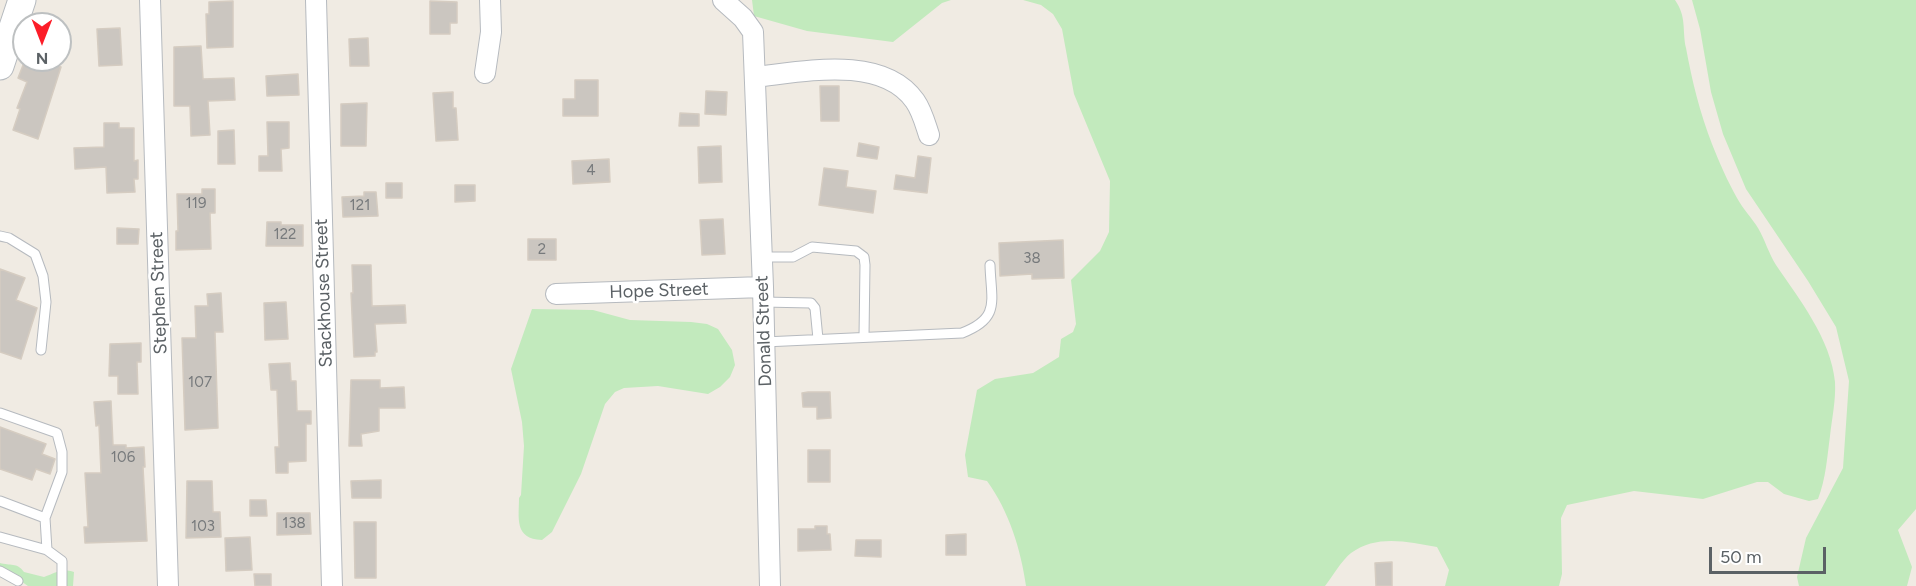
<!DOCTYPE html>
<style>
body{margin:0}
#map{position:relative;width:1916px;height:586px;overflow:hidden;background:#f0ebe3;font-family:Figtree,sans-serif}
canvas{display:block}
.north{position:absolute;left:12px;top:12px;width:60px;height:60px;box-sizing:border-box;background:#fff;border:2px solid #bdc0c1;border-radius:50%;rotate:180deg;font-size:16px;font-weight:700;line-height:24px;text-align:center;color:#5b6165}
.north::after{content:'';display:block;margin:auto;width:21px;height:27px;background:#fc1d28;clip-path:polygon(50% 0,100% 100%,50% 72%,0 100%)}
.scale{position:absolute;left:1709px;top:547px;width:117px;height:27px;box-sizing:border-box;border:3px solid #5b6165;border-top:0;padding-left:8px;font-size:18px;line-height:21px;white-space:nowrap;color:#5b6165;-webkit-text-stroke:4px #fff;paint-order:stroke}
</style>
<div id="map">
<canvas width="1916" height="586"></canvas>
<div class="north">N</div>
<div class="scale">50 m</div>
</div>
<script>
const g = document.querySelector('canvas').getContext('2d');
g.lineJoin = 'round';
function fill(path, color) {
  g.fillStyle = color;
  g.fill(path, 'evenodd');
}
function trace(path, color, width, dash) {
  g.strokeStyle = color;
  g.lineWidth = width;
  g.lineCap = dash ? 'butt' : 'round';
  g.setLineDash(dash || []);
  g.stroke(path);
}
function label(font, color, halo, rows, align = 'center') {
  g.font = font + ' Figtree,sans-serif';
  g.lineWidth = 5;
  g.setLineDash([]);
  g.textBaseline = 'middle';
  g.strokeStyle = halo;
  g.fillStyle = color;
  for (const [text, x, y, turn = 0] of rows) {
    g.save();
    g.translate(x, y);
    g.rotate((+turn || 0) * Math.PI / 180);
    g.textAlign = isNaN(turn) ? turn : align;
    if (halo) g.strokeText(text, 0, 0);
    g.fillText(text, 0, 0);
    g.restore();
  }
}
fill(new Path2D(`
 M752 0H951L942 3 893 42 807 31 754 16Z
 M1023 0H1675C1687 17 1682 30 1686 48 1692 81 1700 113 1712 144 1719 162 1728 182 1737 198 1743 209 1752 218 1758 228 1765 240 1769 254 1776 265 1799 299 1831 339 1835 382 1836 400 1832 418 1830 436 1827 458 1826 478 1818 499L1809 501 1784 494 1768 482H1757L1703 499 1634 491 1567 505 1561 518 1562 574 1559 586H1445L1449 570 1437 547C1408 542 1377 534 1351 553 1341 561 1333 576 1325 586H1026C1021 550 1009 511 987 481L968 477 965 455 977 390 995 379 1033 373 1059 357 1061 339 1073 332 1076 324 1071 280 1100 251 1109 232 1110 181 1074 94 1062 29 1053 14 1041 5Z
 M1692 0H1916V509L1898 530 1912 567 1907 586H1799L1797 577 1806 538 1843 468 1849 381 1836 327 1808 281 1746 189 1723 134 1711 92 1700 29Z
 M532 309 593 310 630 320 691 322 707 324 718 329 732 350 735 365 730 377 720 387 708 394 658 386 624 388 615 392 605 404 581 474 552 532 542 540C514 539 519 518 519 498L521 495 524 446 522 422 511 369Z
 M0 563C10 566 17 562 24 572L44 577C56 573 61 568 74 572L73 586H28L0 567Z`), '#c2eabd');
const building = new Path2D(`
 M233 1V47L207 48 206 14H209V2Z
 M430 1 457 2V23H450V34H430Z
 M120 28 122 65 99 66 97 29Z
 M368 38 369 66H350L349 39Z
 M201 46 203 79 234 78 235 100 208 101 210 135 191 136 190 106H174V47Z
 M25 60 47 67 49 63 61 67 38 139 13 130 20 109 17 108 27 82 18 78Z
 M298 74 299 95 267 96 266 76Z
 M575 80H598V116H563V99H575Z
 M820 86H839V121H821Z
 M706 91 727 92 726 115 705 114Z
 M453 92V108H456L458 140 436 141 433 93Z
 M367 103 366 146H341V104Z
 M680 113 699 114V126H679Z
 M267 122H289V148L281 149 282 171H259V156H268Z
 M104 123H119V128H134V161L138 160V179H134L135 192 107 193 106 167 75 169 74 148 104 147Z
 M234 130 235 164H218V131Z
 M859 143 879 147 877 159 857 156Z
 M721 146 722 182 699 183 698 147Z
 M918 156 931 158 927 193 894 189 896 175 915 178Z
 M609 159 610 182 573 184 572 161Z
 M824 168 848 171 846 187 876 191 873 213 819 205Z
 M386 183H402V198H386Z
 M455 185H475V201L455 202Z
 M202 189H215V213H210L211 249 176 250V231H178L177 194H202Z
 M364 192H376L378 216 343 217 342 197 364 196Z
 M723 219 725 254 702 255 700 220Z
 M267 222H281V225H303V246H266Z
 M117 228 139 229 138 244H117Z
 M528 239H556V260H528Z
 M1063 240 1064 278 1032 279V274L1000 276 999 243Z
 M352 265H371L372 306 405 305 406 323 375 324 377 352H375V356L354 357 351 293H353Z
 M0 269 25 278 16 300 37 308 21 359 0 352Z
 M221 293 223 332H215L218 428 185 430 182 338H196L195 306H208L207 294Z
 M286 302 288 339 265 340 264 303Z
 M141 343V362H137L138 394H118V376H109L110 344Z
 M290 363 291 381H296L297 411H311V424H306V461L288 462V473H276L275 447H279L277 390H271L269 364Z
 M351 380H380V388L404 387 405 408H379V431L361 434 362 446H349Z
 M808 392H830L831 418 817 419V407H803L802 393Z
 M111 401 113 445H126V448L144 447 145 467H143L147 541 85 543 84 527H88L85 473H101L99 425 96 426 94 402Z
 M0 427 46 444 42 454 55 459 50 474 36 469 32 480 0 469Z
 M808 450H830V482H808Z
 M381 480V498H352L351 481Z
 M187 481H212L213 512H220L221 537 186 538Z
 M250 500H266L267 516H250Z
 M277 513H310L311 534 277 535Z
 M354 522H376V578H355Z
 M815 526H827V534H830L831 550 798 551V529H815Z
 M966 534V555H946V535Z
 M250 537 252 570 226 571 225 538Z
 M856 540H881V557L855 556Z
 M1392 562V586H1376L1375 563Z
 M254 574H271V586H255Z`);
fill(building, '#cbc6c0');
trace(building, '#d5ccc1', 1.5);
const service = new Path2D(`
 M0 236 9 238 35 254 43 276 46 302 41 350
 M762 257H793L812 247 856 251 864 257 865 265 864 336
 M763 302 811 303 815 308 818 339
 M764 342 962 333C1001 318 991 301 990 265
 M0 413 57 433 62 452V472L45 518 47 550
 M0 501 45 518
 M0 537 47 550 62 561V586
 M0 571 18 581`);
const minor = new Path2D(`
 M150 0 168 586
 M316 0 332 586
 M723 0 743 18 753 32 763 287 770 586
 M485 73 491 32 490 0
 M755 77C802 72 882 54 915 101 922 111 925 123 929 135
 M556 294 763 287`);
const secondary = new Path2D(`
 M0 66 22 0`);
trace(service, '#b6babf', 11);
trace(minor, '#b6babf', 22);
trace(secondary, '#b5babf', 29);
trace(service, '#fff', 9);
trace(minor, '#fff', 20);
trace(secondary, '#fff', 27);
label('15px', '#777a7c', null, [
 ["4",591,171],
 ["119",196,204],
 ["121",360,206],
 ["122",285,235],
 ["2",542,250],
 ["38",1032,259],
 ["107",200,383],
 ["106",123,458],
 ["138",294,524],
 ["103",203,527]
]);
label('18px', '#5b6165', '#fff', [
 ["Hope Street",659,291,-2],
 ["Stephen Street",159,293,-92],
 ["Stackhouse Street",324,293,-92],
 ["Donald Street",764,331,-92]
]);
</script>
